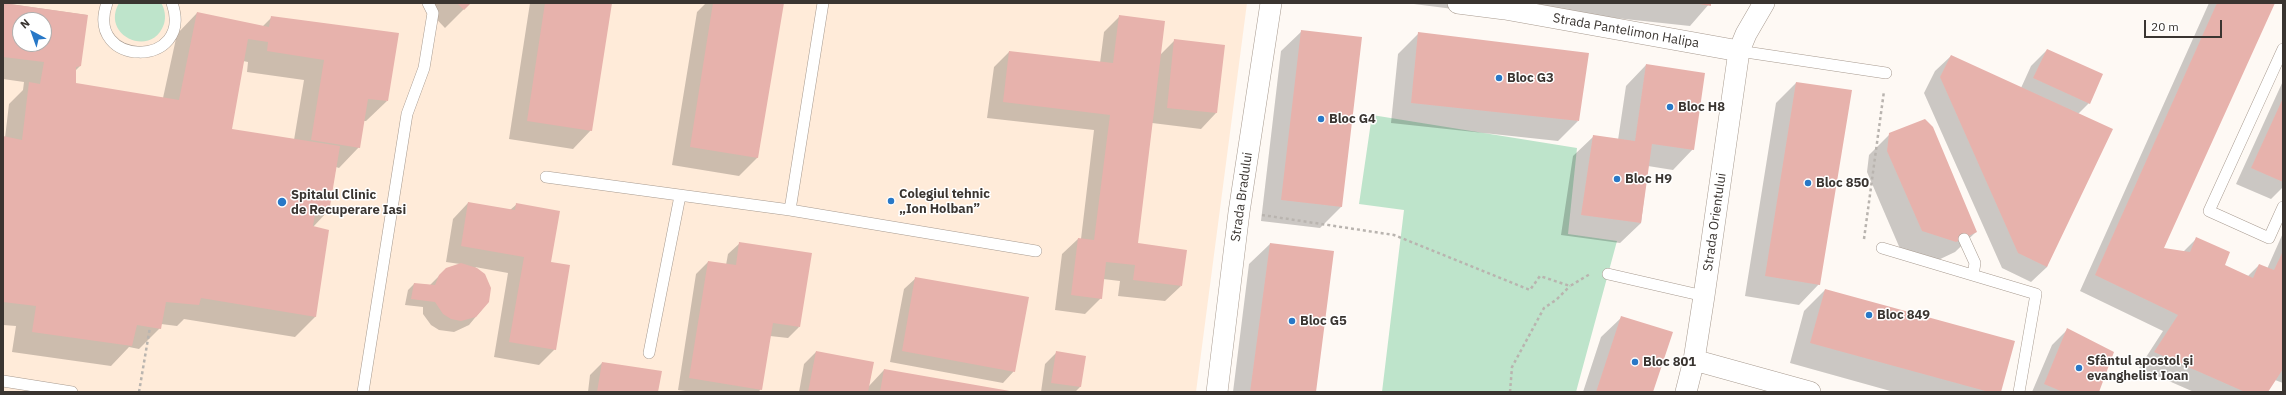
<!DOCTYPE html>
<meta charset="utf-8">
<style>
body{margin:0}
#map{position:relative;width:2286px;height:395px;overflow:hidden;background:#fef9f4;font-family:"IBM Plex Sans",sans-serif}
canvas{display:block}
.frame{position:absolute;inset:0;border:4px solid #3a3531;pointer-events:none}
.north{position:absolute;left:12px;top:12px;width:40px;height:40px;box-sizing:border-box;background:#fff;border:1px solid #b0aead;border-radius:50%;rotate:319deg;font-size:11px;font-weight:700;line-height:16px;text-align:center;color:#3a3531}
.north::after{content:'';display:block;margin:auto;width:14px;height:18px;background:#2878c7;clip-path:polygon(50% 0,100% 100%,50% 72%,0 100%)}
.scale{position:absolute;left:2144px;top:20px;width:78px;height:18px;box-sizing:border-box;border:2px solid #3a3531;border-top:0;padding-left:5px;font-size:12px;line-height:14px;white-space:nowrap;color:#3a3531;-webkit-text-stroke:3px #fff;paint-order:stroke}
</style>
<div id="map">
<canvas width="2286" height="395"></canvas>
<div class="frame"></div>
<div class="north">N</div>
<div class="scale">20 m</div>
</div>
<script>
const g = document.querySelector('canvas').getContext('2d');
g.lineJoin = 'round';
function fill(path, color) {
  g.fillStyle = color;
  g.fill(path, 'evenodd');
}
function trace(path, color, width, dash) {
  g.strokeStyle = color;
  g.lineWidth = width;
  g.lineCap = dash ? 'butt' : 'round';
  g.setLineDash(dash || []);
  g.stroke(path);
}
function label(font, color, halo, rows, align = 'center') {
  g.font = font + ' "IBM Plex Sans",sans-serif';
  g.lineWidth = 3;
  g.setLineDash([]);
  g.textBaseline = 'middle';
  g.strokeStyle = halo;
  g.fillStyle = color;
  for (const [text, x, y, turn = 0] of rows) {
    g.save();
    g.translate(x, y);
    g.rotate((+turn || 0) * Math.PI / 180);
    g.textAlign = isNaN(turn) ? turn : align;
    if (halo) g.strokeText(text, 0, 0);
    g.fillText(text, 0, 0);
    g.restore();
  }
}
fill(new Path2D(`
 M3 3H1247L1196 392H3ZM20 20H44V44H20Z`), '#ffebd9');
fill(new Path2D(`
 M119 3H161C165 9 166 17 164 24 152 59 100 36 119 3Z
 M1372 115 1577 148 1568 234 1617 241 1576 392H1382L1404 210 1359 204Z`), '#bee4cb');
fill(new Path2D(`
 M3 3 87 15 80 66 75 71 74 84 163 98 177 34 197 13 262 27 272 17 387 101 366 121H363L359 147 339 168 336 167 328 211 313 227 315 317 295 337 184 319 177 326 161 324 160 328 139 349 129 347 111 366 12 352 16 326 3 325V137L5 138 9 104 23 90 24 82 3 79ZM20 20H44V44H20ZM243 61 248 62 247 72 304 80 294 140 231 130Z
 M427 3H470L445 28 424 6Z
 M530 3H611L591 130 573 149 509 139Z
 M706 3H775L757 158 739 176 672 165 697 12Z
 M1406 3H1468L1461 10Z
 M1523 3H1710L1690 26 1522 8Z
 M2209 3H2274L2162 249 2183 252 2197 238 2223 266 2248 276 2259 265 2267 269 2283 233V383L2275 380 2266 392H2194L2139 368 2163 331 2080 291Z
 M1120 16 1160 55 1175 40 1216 113 1201 129 1152 123 1136 244 1181 286 1165 301 1118 296 1120 281 1103 279 1101 298 1085 314 1055 310 1062 254 1078 239H1081L1094 130 987 118 994 67 1009 52 1100 63 1104 32Z
 M1302 31 1361 38 1341 207 1320 228 1261 221 1281 51Z
 M1419 33 1578 121 1558 141 1391 123 1398 54Z
 M2047 50 2089 103 2078 114 2047 267 2031 282 2002 268 1924 93 1935 71 1951 56 2021 88 2031 66Z
 M1646 65 1693 149 1673 170 1648 166 1641 223 1620 243 1561 235 1573 156 1594 136 1618 140 1626 86Z
 M2283 81V187L2271 199 2236 184Z
 M1796 83 1819 284 1799 305 1745 296 1776 103Z
 M1890 134 1976 232 1955 252 1934 262 1901 251 1867 172 1869 155Z
 M468 203 510 210 517 204 550 263 555 349 539 365 494 357 508 273 475 267 484 275 488 302 469 325 454 332 439 330 431 325 423 314V307L405 305 408 290 414 284 430 285 439 276 460 264 446 262 453 219Z
 M740 243 799 327 788 338 770 336 761 389 758 392H693L678 390 696 274 708 262 726 265 728 254Z
 M1270 244 1315 392H1233L1249 264Z
 M916 278 1014 371 1003 383 890 362 904 289Z
 M1825 290 2000 392H1894L1790 363 1804 311Z
 M1622 317 1652 392H1583L1601 337Z
 M2067 330 2097 392H2032L2052 345Z
 M816 352 869 386 884 370 1009 392H799L804 364Z
 M1057 352 1084 357 1080 387 1075 392H1041L1045 364Z
 M602 363 657 392H588L590 375Z`), '#0003');
fill(new Path2D(`
 M3 3 88 15 81 66 76 67V83L179 100 197 12 269 27 271 16 399 33 388 101 368 99 360 148 311 140 324 60 267 51 268 42 248 39 232 129 340 146 329 212 316 209 313 226 329 230 316 317 201 298 199 305 166 302 161 329 137 325 132 346 32 332 36 306 3 302V136L22 140 29 82 40 84 44 62 3 57ZM20 20H44V44H20Z
 M457 3H471L464 10Z
 M545 3H612L592 131 527 121Z
 M713 3H784L758 158 690 147Z
 M1693 3H1711V6Z
 M2217 3H2275L2164 248 2190 252 2196 237 2230 252 2225 265 2253 278 2259 264 2274 270 2283 251V369L2268 392H2245L2154 352 2178 315 2095 275Z
 M1119 15 1165 21 1138 243 1187 250 1182 286 1133 280 1135 265 1106 262 1102 299 1071 295 1078 238 1094 240 1110 115 1003 102 1009 51 1113 63Z
 M1301 30 1362 37 1342 207 1281 200Z
 M1418 32 1589 53 1579 121 1411 103Z
 M1174 39 1225 45 1217 113 1167 108Z
 M2047 49 2103 74 2090 104 2033 78Z
 M1951 55 2113 129 2047 267 2018 253 1940 77Z
 M1646 64 1705 73 1694 150 1652 144 1641 223 1581 215 1593 135 1635 141Z
 M1796 82 1852 90 1820 285 1765 276Z
 M2283 98V182L2251 168Z
 M1925 119 1933 127 1977 232 1956 242 1922 231 1887 151 1889 133Z
 M468 202 515 210 516 203 560 211 551 262 570 265 556 350 509 342 524 257 461 246Z
 M739 242 812 253 800 327 773 323 762 390 689 378 708 261 736 265Z
 M1270 243 1334 251 1316 392H1250Z
 M461 263 477 268 485 274 491 288 489 302 476 317 461 321 451 319 443 314 435 302 411 299 414 283 435 285 439 275 446 268Z
 M915 277 1029 297 1015 372 902 351Z
 M1825 289 2015 341 2001 392H1989L1810 343Z
 M1621 316 1673 332 1653 392H1596Z
 M2067 328 2114 352 2099 392H2063L2044 384Z
 M816 351 874 362 868 392H808Z
 M1056 351 1086 356 1081 387 1051 383Z
 M602 362 662 371 658 392H597Z
 M884 369 1010 391V392H880Z`), '#e7b2ac');
const service = new Path2D(`
 M107 3C84 68 195 69 172 3
 M2283 49 2209 211 2269 238 2283 207
 M1739 51 1886 73
 M546 177 790 210 823 3
 M790 210 1036 251
 M1964 239 1975 263 1973 275
 M1882 248 2036 294 2019 392
 M1608 274 1704 296
 M649 353 680 196
 M3 381 72 392
 M363 392 407 114 424 68 433 13 428 3`);
const minor = new Path2D(`
 M1458 3 1505 9 1739 51
 M1694 360 1810 392
 M1217 392 1239 212 1271 3
 M1686 392 1694 360 1704 296 1739 51 1746 34 1764 3`);
trace(service, '#a89b90', 12);
trace(minor, '#a89b90', 22);
trace(new Path2D(`
 M1262 215 1394 235 1530 290 1540 276 1570 286 1590 274
 M1864 239 1884 91
 M139 392 150 327
 M1510 392 1512 367 1544 308 1556 300 1570 286`), '#b9b4af', 2.5, [3, 3]);
trace(service, '#fff', 11);
trace(minor, '#fff', 21);
for (const [x, y, r, color] of [
 [1499,78,4,"#2878c7"],
 [1670,107,4,"#2878c7"],
 [1321,119,4,"#2878c7"],
 [1617,179,4,"#2878c7"],
 [1808,183,4,"#2878c7"],
 [891,201,4,"#2878c7"],
 [282,202,5,"#2878c7"],
 [1869,315,4,"#2878c7"],
 [1292,321,4,"#2878c7"],
 [1635,362,4,"#2878c7"],
 [2079,368,4,"#2878c7"]
]) {
  const dot = new Path2D();
  dot.arc(x, y, r, 0, 2 * Math.PI);
  g.fillStyle = color;
  g.fill(dot);
  trace(dot, '#fff', 1.5);
}
label('13px', '#3a3531', '#fff', [
 ["Strada Pantelimon Halipa",1626,31,10],
 ["Strada Bradului",1242,197,-82],
 ["Strada Orientului",1715,222,-82]
]);
label('bold 13px', '#3a3531', '#fff', [
 ["Bloc G3",1507,78],
 ["Bloc H8",1678,107],
 ["Bloc G4",1329,119],
 ["Bloc H9",1625,179],
 ["Bloc 850",1816,183],
 ["Colegiul tehnic",899,194],
 ["„Ion Holban”",899,209],
 ["Spitalul Clinic",291,195],
 ["de Recuperare Iasi",291,210],
 ["Bloc 849",1877,315],
 ["Bloc G5",1300,321],
 ["Sfântul apostol și",2087,361],
 ["evanghelist Ioan",2087,376],
 ["Bloc 801",1643,362]
], 'left');
</script>
